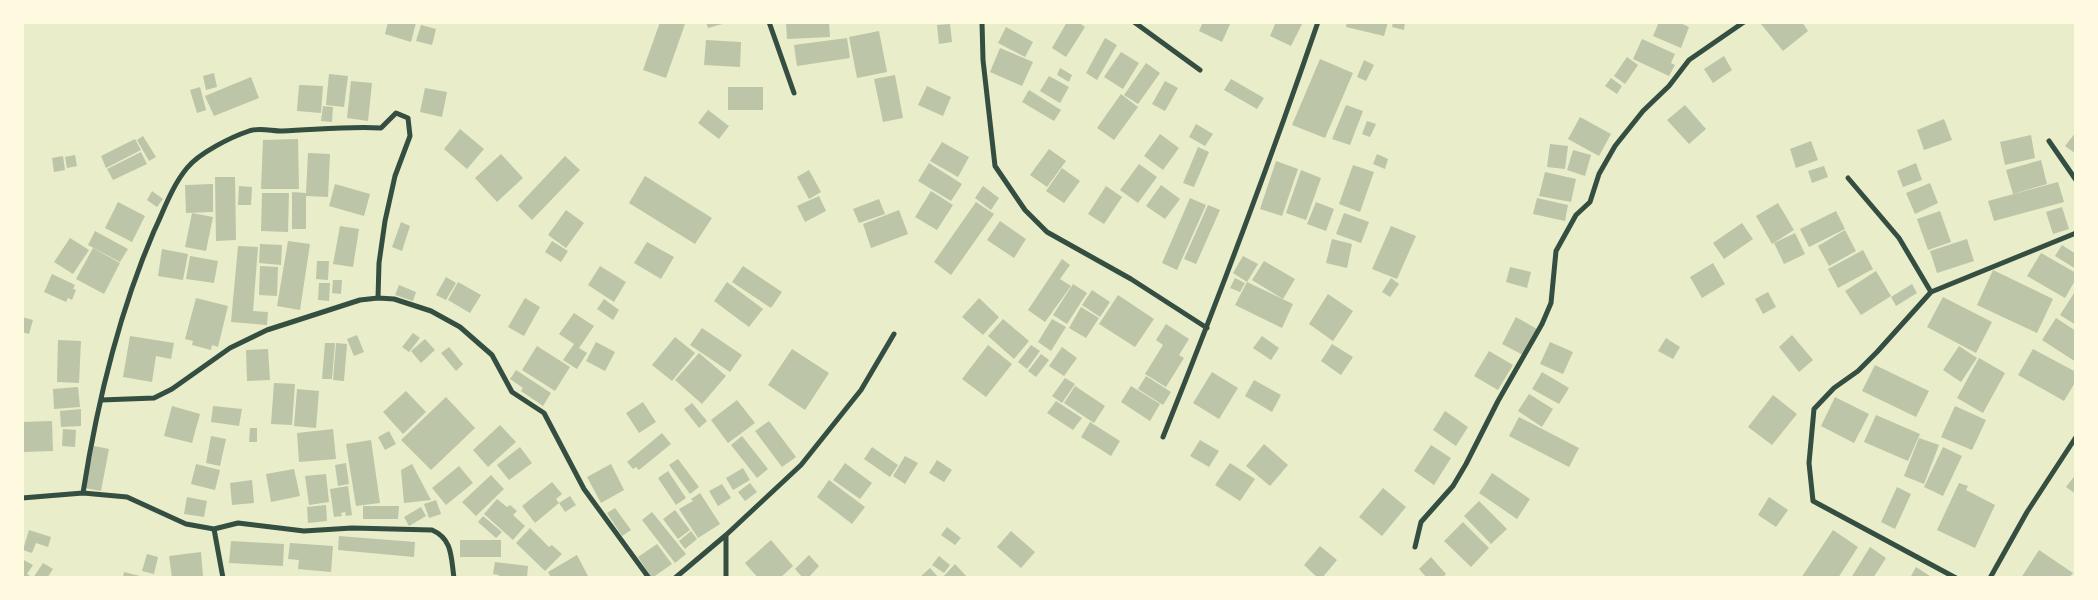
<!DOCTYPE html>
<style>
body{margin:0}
#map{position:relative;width:2098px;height:600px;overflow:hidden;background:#e9edc9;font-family:"Varela Round",sans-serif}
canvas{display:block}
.frame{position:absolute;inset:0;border:24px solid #fefae0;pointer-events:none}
</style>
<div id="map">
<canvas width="2098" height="600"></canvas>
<div class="frame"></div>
</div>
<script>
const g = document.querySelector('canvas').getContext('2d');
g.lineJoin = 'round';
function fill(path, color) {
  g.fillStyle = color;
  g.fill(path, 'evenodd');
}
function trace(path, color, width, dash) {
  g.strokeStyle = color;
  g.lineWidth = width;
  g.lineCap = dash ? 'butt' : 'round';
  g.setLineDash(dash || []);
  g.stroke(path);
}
fill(new Path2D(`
 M388 22 416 23 411 42 385 34Z
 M660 22 685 24 666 78 643 70Z
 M706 22H726V23L708 28Z
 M786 22H829L830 37 787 39Z
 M1067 22H1078L1085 27 1066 57 1052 48Z
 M1203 22H1231L1222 42 1199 31Z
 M1276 22H1303L1291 46 1270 36Z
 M1347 22H1388L1384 36 1346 27Z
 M1393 22H1405L1404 30 1392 27Z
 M1659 22H1678L1689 27 1681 48 1653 36Z
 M1762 22H1802L1808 31 1783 51 1761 24Z
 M950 24 952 42 939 44 937 25Z
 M421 25 436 29 432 45 416 41Z
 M1006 27 1033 42 1025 57 998 43Z
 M879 31 887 72 857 78 849 37Z
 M847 38 850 58 797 66 794 45Z
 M1105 38 1117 45 1097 80 1086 73Z
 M1642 39 1675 54 1671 63 1675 65 1669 76 1633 59Z
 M706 40 741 42 740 67 704 65Z
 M1000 48 1033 62 1022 86 990 72Z
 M1121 52 1139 63 1123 89 1104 77Z
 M1724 56 1732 70 1713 83 1704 69Z
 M1627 57 1638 65 1625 84 1614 76Z
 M1320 59 1353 73 1325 138 1292 125Z
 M1364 60 1374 65 1366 81 1357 77Z
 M1146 63 1160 73 1138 104 1124 95Z
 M1060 68 1072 75 1069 82 1057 75Z
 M214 73 217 87 206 90 203 76Z
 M329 74 348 76 344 107 326 105Z
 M895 75 903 118 883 122 874 79Z
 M1049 76 1069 87 1060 103 1040 91Z
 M251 77 259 98 214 116 205 96Z
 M1611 78 1622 86 1617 94 1605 86Z
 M1231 79 1264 98 1257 109 1224 90Z
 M351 81 372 83 368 121 347 118Z
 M1165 81 1178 88 1165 111 1152 104Z
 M299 85 323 86 321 113 297 111Z
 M927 86 951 97 943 116 918 105Z
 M200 87 206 110 197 113 190 90Z
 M728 87H763V110H728Z
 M425 88 447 92 442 117 420 112Z
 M1029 90 1061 110 1054 121 1022 102Z
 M1121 94 1138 107 1114 140 1097 128Z
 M1346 105 1363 111 1350 145 1332 139Z
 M1685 105 1706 129 1689 144 1667 120Z
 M323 106 333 107 332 122 321 121Z
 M708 110 729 126 719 139 698 123Z
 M1580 117 1611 134 1599 156 1568 139Z
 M1944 119 1952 140 1924 150 1917 130Z
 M1367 121 1376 124 1370 137 1362 134Z
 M1196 124 1213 134 1205 146 1189 137Z
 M460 129 484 149 467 169 444 149Z
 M2076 132V154L2065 146Z
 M1160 134 1179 148 1163 170 1144 156Z
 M2031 135 2035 158 2005 165 2000 142Z
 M143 136 156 157 149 161 137 140Z
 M135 139 141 150 106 168 101 156Z
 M298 139 299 189H261L263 140Z
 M1811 141 1818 160 1796 168 1790 149Z
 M942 142 969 157 958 177 930 161Z
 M1550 144 1568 146 1565 169 1547 167Z
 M1198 147 1209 152 1194 187 1183 183Z
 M1049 149 1066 161 1047 187 1030 175Z
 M1573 150 1591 155 1585 176 1567 170Z
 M141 152 147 164 113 180 107 169Z
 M308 153 330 154 328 197 306 196V229H292V192L306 193Z
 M501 154 523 178 497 202 475 178Z
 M1377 154 1388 159 1385 169 1373 164Z
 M75 155 77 166 67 168 65 157Z
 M63 156 65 170 54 172 52 158Z
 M565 156 580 170 532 220 518 206Z
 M2041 160 2047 184 2013 194 2006 170Z
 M1276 161 1298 169 1282 216 1260 209Z
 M929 163 962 184 951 201 918 181Z
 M1916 163 1922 180 1903 187 1897 171Z
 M1139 164 1157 177 1138 203 1120 190Z
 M1353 165 1374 172 1360 212 1339 204Z
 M1824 166 1828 177 1812 183 1808 171Z
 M1062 168 1080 181 1064 203 1046 191Z
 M809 170 821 192 809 199 797 177Z
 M1301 170 1321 178 1306 220 1286 213Z
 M1545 172 1576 179 1571 202 1539 196Z
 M645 176 712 218 695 244 629 203Z
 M215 177H235L236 240 216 241Z
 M2058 182 2064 202 1994 221 1988 201Z
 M1930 183 1938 203 1915 214 1906 193Z
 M213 184V212L186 213 185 185Z
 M335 184 370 194 364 216 329 206Z
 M1161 185 1180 199 1165 219 1146 206Z
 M239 186 252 187 251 205H238Z
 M983 186 999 198 991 210 975 198Z
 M1106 186 1122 197 1104 224 1088 214Z
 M152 191 163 199 157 207 147 200Z
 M931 191 953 205 937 230 915 217Z
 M262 193H289L288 232 261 231Z
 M819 196 826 211 805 222 797 206Z
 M1190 198 1206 205 1177 270 1162 263Z
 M1537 198 1568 205 1565 221 1533 214Z
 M879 199 885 214 859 223 853 209Z
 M118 202 145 216 132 242 105 228Z
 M976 202 994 214 951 275 934 262Z
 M1316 202 1334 209 1326 231 1307 224Z
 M1778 203 1794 230 1772 244 1756 216Z
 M1208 205 1220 210 1196 264 1184 259Z
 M2062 207 2069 229 2053 234 2046 212Z
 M566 210 584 223 566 248 548 235Z
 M899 210 908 234 871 248 863 224Z
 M1836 211 1845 229 1809 247 1800 229Z
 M1940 211 1951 242 1928 250 1917 219Z
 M192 213 213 217 206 251 185 247Z
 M1344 213 1369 222 1361 243 1336 234Z
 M1000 221 1026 239 1014 258 987 240Z
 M401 222 410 226 402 251 392 247Z
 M1742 223 1753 239 1724 259 1713 243Z
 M340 226 359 229 353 267 333 264Z
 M1391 226 1416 236 1397 279 1372 269Z
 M1845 230 1856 251 1829 266 1818 246Z
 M95 231 128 249 120 262 88 245Z
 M1795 233 1805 254 1784 264 1774 243Z
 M70 238 89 250 73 274 54 262Z
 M1332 239 1352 244 1347 268 1326 263Z
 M1967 239 1974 261 1937 273 1930 251Z
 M288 241 310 244 300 310 277 306Z
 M552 241 568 251 561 262 545 252Z
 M647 242 674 257 661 279 634 263Z
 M260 244 282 245 281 265 259 263Z
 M2062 245 2076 254V269L2055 256Z
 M238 246 258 247 253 311 268 312 267 325 231 322Z
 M93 248 120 263 104 294 76 279Z
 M162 249 188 254 183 280 158 276Z
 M1863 250 1873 269 1838 288 1828 269Z
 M2041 253 2076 273V279L2065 298 2027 276Z
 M190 256 218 261 214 283 186 279Z
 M1243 256 1258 264 1247 282 1293 304 1282 328 1235 305 1247 282 1233 273Z
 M1062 259 1070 265 1060 279 1071 286 1045 322 1028 310Z
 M317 261H329L328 280 316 279Z
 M1264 261 1295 279 1283 299 1252 280Z
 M1713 263 1725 284 1702 298 1690 277Z
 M260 266 278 267 277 296 259 295Z
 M600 266 626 282 614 302 588 285Z
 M743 266 782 292 771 308 732 282Z
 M1510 267 1531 272 1527 288 1506 282Z
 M1993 270 2053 299 2037 333 1977 305Z
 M1876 271 1891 296 1861 315 1845 291Z
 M52 274 75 285 73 289 76 290 72 300 68 298 66 302 44 292Z
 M446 277 456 283 446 300 436 295Z
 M1235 278 1245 283 1240 292 1230 288Z
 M1391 278 1399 284 1390 297 1382 292Z
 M333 280H342L341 294 332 293Z
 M458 282 481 295 470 313 448 300Z
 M727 282 763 309 749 327 714 301Z
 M319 283H330L329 301 318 300Z
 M1073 284 1087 293 1067 324 1053 315Z
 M1912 284 1917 293 1896 306 1891 297Z
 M399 285 416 292 413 301 395 295Z
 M1092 290 1110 302 1100 317 1082 305Z
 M2076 290V325L2060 315Z
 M1768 292 1776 307 1763 314 1755 299Z
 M1328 294 1353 311 1333 341 1309 324Z
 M1118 295 1154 319 1135 347 1099 324Z
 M1943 297 1992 322 1976 353 1927 327Z
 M196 298 228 306 218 347 212 345 211 350 192 345 193 341 185 339Z
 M525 298 540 307 524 336 508 327Z
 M979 298 999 317 983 335 962 317Z
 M604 299 619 310 613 320 597 309Z
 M1081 307 1099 318 1086 338 1069 328Z
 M574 313 594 326 579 348 587 353 577 369 563 360 574 344 559 334Z
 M22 317 33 320 29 334 22 332Z
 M1516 317 1537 329 1523 355 1502 344Z
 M2056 318 2076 331V362L2042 340Z
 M1003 319 1029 341 1014 359 988 336Z
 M1052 319 1066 327 1051 351 1038 342Z
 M1166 324 1189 339 1179 355 1184 358 1166 387 1145 374 1163 345 1156 340Z
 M702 328 742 355 730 372 690 345Z
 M413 333 420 338 409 352 402 347Z
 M357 335 364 352 354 356 347 339Z
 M1792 335 1813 360 1799 372 1779 347Z
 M130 336 174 343 171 359 156 356 152 382 123 377Z
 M1262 336 1279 348 1271 360 1253 348Z
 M675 337 695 353 672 381 652 365Z
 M1666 338 1680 347 1673 359 1658 351Z
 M425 339 435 350 421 363 411 351Z
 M58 340 81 341 79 383 57 382Z
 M596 342 615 352 605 371 586 361Z
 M1550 342 1573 352 1563 374 1540 364Z
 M325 343H335L332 379H322Z
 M336 343 347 344 344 381 333 380Z
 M1332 344 1353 357 1341 375 1321 361Z
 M988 345 1012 364 986 397 962 379Z
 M1031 345 1040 351 1027 369 1018 362Z
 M537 346 570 367 555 391 522 370Z
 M1959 346 1977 358 1961 382 1943 370Z
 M449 347 463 364 456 371 441 353Z
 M1062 347 1077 358 1064 376 1049 366Z
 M268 349 270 380 247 381 246 350Z
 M792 349 829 373 805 410 768 385Z
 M2033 349 2076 372V381L2064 401 2018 375Z
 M1489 351 1513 365 1498 390 1474 376Z
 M699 353 726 376 702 404 675 380Z
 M1041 354 1049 360 1036 377 1028 371Z
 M1979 358 2005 373 1983 413 1957 398Z
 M1875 365 1929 391 1916 417 1862 391Z
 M516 370 551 393 543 406 521 391 523 388 510 379Z
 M1212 372 1238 388 1219 419 1193 403Z
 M1542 372 1569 388 1559 404 1532 389Z
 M1146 376 1171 392 1163 405 1138 389Z
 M1065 378 1075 384 1062 403 1052 396Z
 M1254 380 1281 395 1272 412 1245 396Z
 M274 383 295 384 292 425 271 424Z
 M1075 386 1105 406 1094 423 1064 403Z
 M1131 386 1160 404 1150 421 1121 402Z
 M78 387 80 407 54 409 53 389Z
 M297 389 319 391 316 428 294 426Z
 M406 391 426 412 403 434 383 412Z
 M1529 394 1553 409 1542 427 1518 411Z
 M1773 395 1797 414 1772 445 1748 427Z
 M446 397 475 428 431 470 401 440Z
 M1835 397 1869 414 1854 443 1821 426Z
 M737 400 755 423 728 443 711 420Z
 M1056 401 1082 418 1073 430 1047 413Z
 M643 402 656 422 639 433 626 413Z
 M692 403 707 421 699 428 684 409Z
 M172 406 200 414 192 443 164 436Z
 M213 406 242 409 239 426 211 422Z
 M1955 406 1986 420 1972 450 1941 437Z
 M81 409V426L61 427 60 411Z
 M1445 411 1468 427 1456 446 1433 430Z
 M1876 415 1920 434 1908 461 1864 442Z
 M1519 417 1579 448 1569 467 1509 436Z
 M52 421 53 451 22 452V422Z
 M769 421 796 457 782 467 755 431Z
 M1090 422 1120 441 1111 456 1081 437Z
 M500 425 516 442 488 467 473 450Z
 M250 428H257V442H249Z
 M63 429 76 430 75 447 62 446Z
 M333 429 336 459 299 462 297 433Z
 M389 431 396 444 385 450 378 437Z
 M662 433 671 444 639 470 636 467 633 469 627 462Z
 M211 436 226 439 220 466 206 463Z
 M742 436 768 469 757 478 731 445Z
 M1919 438 1939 445 1924 484 1904 476Z
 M371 440 380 503 356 506 346 444Z
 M1200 440 1219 451 1209 467 1190 456Z
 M1264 444 1288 465 1270 486 1246 466Z
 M1431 445 1451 458 1434 485 1414 471Z
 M94 446 109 449 101 491 85 488Z
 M520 447 532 463 509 480 497 465Z
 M872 447 898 465 890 477 864 459Z
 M1943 447 1962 456 1943 496 1924 487Z
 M905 456 918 463 905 484 893 476Z
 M678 459 699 487 690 494 669 465Z
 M937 460 952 470 944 482 929 473Z
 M346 463 349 484 338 486 335 465Z
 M845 463 872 483 860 499 833 480Z
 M1230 463 1255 479 1240 501 1215 485Z
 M196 464 220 470 215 490 191 484Z
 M412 464 431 500 404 503 401 470Z
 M611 464 624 490 601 503 587 477Z
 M459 466 473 483 446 505 432 488Z
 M743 468 750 480 733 490 726 478Z
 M294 469 300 496 271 502 266 474Z
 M668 471 686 498 676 505 658 478Z
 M1492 473 1530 499 1517 519 1479 493Z
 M326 474 329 502 309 505 305 476Z
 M2076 474V494L2066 487Z
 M491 475 504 489 476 516 462 502Z
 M252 480 254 503 232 505 230 483Z
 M829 480 865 507 852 524 817 497Z
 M552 482 562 494 556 499 559 503 535 523 522 506Z
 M750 483 757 492 745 501 738 492Z
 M1959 483 1968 486 1966 490 1995 505 1975 548 1937 530Z
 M722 484 731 498 718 506 709 491Z
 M348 486 352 515 346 516 345 512 341 513 342 516 334 517 330 489Z
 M1897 487 1911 494 1895 529 1881 522Z
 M1383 488 1406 507 1382 536 1359 517Z
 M700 493 720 524 698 538 679 509 693 501 691 499Z
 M570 496 576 505 565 512 559 503Z
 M187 497 207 501 204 517 184 514Z
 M1769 497 1788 510 1776 527 1758 515Z
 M497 499 507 507 510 505 517 511 513 515 525 526 513 540 484 514Z
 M436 500 441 514 429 518 424 504Z
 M1479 501 1507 529 1491 544 1464 516Z
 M326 505 327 521 308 523 307 507Z
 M363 506H399L398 519H363Z
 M421 507 426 516 409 526 404 517Z
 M615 508 631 530 622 536 607 513Z
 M675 510 690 530 678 539 663 519Z
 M652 512 686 554 675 563 642 520Z
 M483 516 502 532 496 538 478 522Z
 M1463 522 1489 548 1471 567 1444 541Z
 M947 527 961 538 955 545 941 535Z
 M530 528 549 547 552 545 562 554 545 571 516 543Z
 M29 530 51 537 48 547 36 543 32 553 23 550Z
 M1833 530 1858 547 1838 578H1801Z
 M691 531 697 539 685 549 679 541Z
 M1011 531 1035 552 1021 568 997 547Z
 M339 536 415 542 414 557 338 550Z
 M460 540H501V557H460Z
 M771 540 793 566 780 578H758L745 563Z
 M231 541 284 544 283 566 229 563Z
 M290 543 333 546 331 572 298 569 299 560 288 559Z
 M657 544 672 564 652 578 638 557Z
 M1320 546 1337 560 1322 578H1318L1304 565Z
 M1870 547 1886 558 1873 578H1851Z
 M2039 550 2073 573 2069 578H2021Z
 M201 552 203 576 172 578 169 556Z
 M147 554 158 557 154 574 142 571Z
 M577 555 589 578H551L548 572Z
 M809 555 819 566 808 578H803L795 569Z
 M939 556 950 565 944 573 932 565Z
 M1431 557 1446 574 1442 578H1427L1419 569Z
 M22 559 33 565 27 574 33 578H22Z
 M495 562 528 566 527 578H498L499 575 493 574Z
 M43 563 53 569 47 578H33Z
 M955 564 968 578H942Z
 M1916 567 1933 578H1910Z
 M930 568 939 578H919Z
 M124 572 144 577V578H123Z`), '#bcc5a7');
trace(new Path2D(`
 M769 22 794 93
 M982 22 983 60 995 166 1025 210 1047 232 1131 279 1207 328
 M1134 22 1200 70
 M2049 141 2076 180
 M1848 178 1899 238 1931 292
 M101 400 154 398 172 389 230 348 267 330 360 300 378 298 394 299 431 311 460 327 492 355 512 392 544 413 584 489 649 578
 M1163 437C1218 300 1270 162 1318 22
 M83 493C97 403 118 315 154 231 164 210 172 186 187 168 199 153 231 137 249 131 258 127 272 131 282 131 315 130 347 126 381 128L396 113 408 118 410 136 395 176 385 221 379 263 378 298
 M22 498 83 493 127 497 186 524 214 529 238 523 304 531 352 528 432 530C453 539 451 558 454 578
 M214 529 223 578
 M726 535V578
 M1415 547 1421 522 1453 486 1466 464 1498 401 1542 324 1551 303 1556 251 1576 215 1590 202 1599 174 1615 146 1643 111 1669 86 1689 60 1744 22
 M675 578 726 535 801 465 861 390 894 334
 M1956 578 1813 501 1809 463 1814 409 1834 388 1858 371 1877 352 1931 292 2076 233
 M1990 578 2027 512 2076 437`), '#344e41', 5);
</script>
